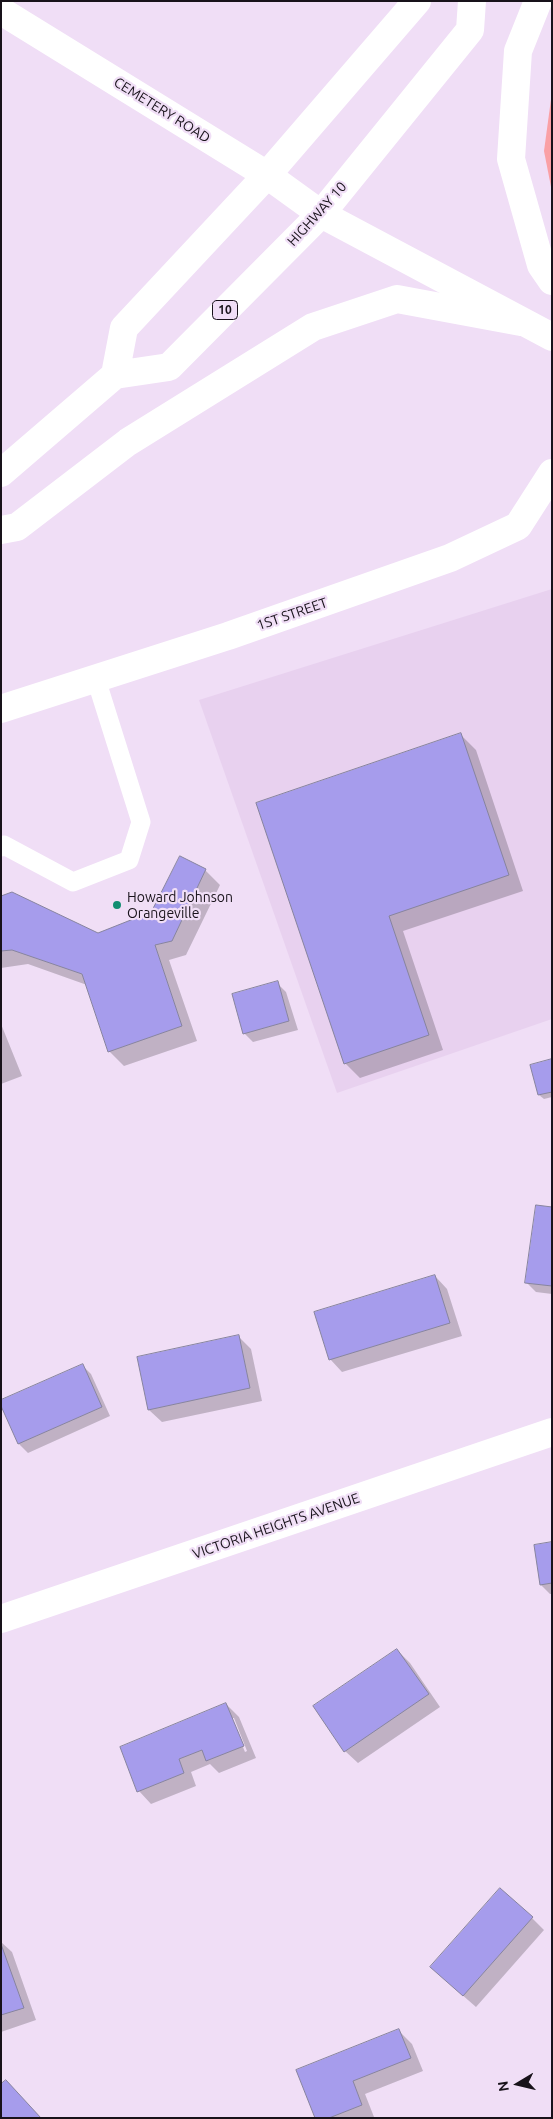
<!DOCTYPE html>
<style>
body{margin:0}
#map{position:relative;width:553px;height:2119px;overflow:hidden;background:#f0def6;font-family:Ubuntu,sans-serif}
canvas{display:block}
.frame{position:absolute;inset:0;border:2px solid #18121a;pointer-events:none}
.north{position:absolute;left:493px;top:2059px;width:50px;height:50px;-webkit-text-stroke:4px #f0def6;paint-order:stroke;rotate:261deg;font-size:14px;font-weight:700;line-height:20px;text-align:center;color:#18121a}
.north::after{content:'';display:block;margin:auto;width:18px;height:22px;background:#18121a;clip-path:polygon(50% 0,100% 100%,50% 72%,0 100%)}
</style>
<div id="map">
<canvas width="553" height="2119"></canvas>
<div class="frame"></div>
<div class="north">N</div>
</div>
<script>
const g = document.querySelector('canvas').getContext('2d');
g.lineJoin = 'round';
function fill(path, color) {
  g.fillStyle = color;
  g.fill(path, 'evenodd');
}
function trace(path, color, width, dash) {
  g.strokeStyle = color;
  g.lineWidth = width;
  g.lineCap = dash ? 'butt' : 'round';
  g.setLineDash(dash || []);
  g.stroke(path);
}
function label(font, color, halo, rows, align = 'center') {
  g.font = font + ' Ubuntu,sans-serif';
  g.lineWidth = 4.5;
  g.setLineDash([]);
  g.textBaseline = 'middle';
  g.strokeStyle = halo;
  g.fillStyle = color;
  for (const [text, x, y, turn = 0] of rows) {
    g.save();
    g.translate(x, y);
    g.rotate((+turn || 0) * Math.PI / 180);
    g.textAlign = isNaN(turn) ? turn : align;
    if (halo) g.strokeText(text, 0, 0);
    g.fillText(text, 0, 0);
    g.restore();
  }
}
fill(new Path2D(`
 M552 589V1019L337 1093 199 700Z`), '#e8d1ef');
fill(new Path2D(`
 M552 92V192L544 151Z`), '#faa0a5');
fill(new Path2D(`
 M461 735 476 750 523 891 403 931 443 1050 360 1078 345 1063 257 804Z
 M205 870 220 885 186 955 169 960 197 1041 124 1066 109 1051 87 985 28 964 1 968V898L98 934 152 913Z
 M277 983 286 992 298 1030 253 1042 244 1033Z
 M1 1024 22 1076 1 1084Z
 M552 1060V1097L544 1099 539 1095Z
 M552 1208V1294L536 1292 527 1283Z
 M435 1276 447 1289 462 1336 342 1372 330 1359Z
 M238 1336 251 1349 262 1401 162 1422 149 1410Z
 M82 1365 91 1374 110 1416 28 1453 19 1444 1 1403Z
 M552 1543V1594H550L541 1585Z
 M397 1650 410 1663 440 1707 358 1763 345 1751Z
 M226 1704 239 1717 256 1758 219 1773 210 1764 191 1772 196 1786 151 1804 139 1791ZM231 1718H234L247 1751 245 1752Z
 M532 1918 544 1930 476 2007 444 1979Z
 M1 1942 12 1952 36 2020 1 2032Z
 M399 2031 412 2044 423 2071 365 2094 374 2117 316 2118Z`), '#0003');
const building = new Path2D(`
 M461 733 509 875 389 916 429 1035 344 1064 256 803Z
 M180 856 206 869 172 941 155 945 182 1026 108 1052 82 974 12 950 1 951V896L12 892 98 933 151 912Z
 M278 981 289 1021 243 1034 232 994Z
 M552 1059V1092L538 1095 530 1065Z
 M536 1205 552 1207V1286L525 1283Z
 M435 1275 450 1323 329 1360 314 1312Z
 M239 1335 250 1388 148 1410 137 1357Z
 M83 1364 102 1407 18 1444 1 1406V1400Z
 M552 1542V1583L540 1585 534 1545Z
 M397 1649 429 1694 344 1752 313 1706Z
 M226 1703 244 1746 206 1761 202 1750 179 1759 184 1773 137 1792 120 1747Z
 M500 1888 533 1917 463 1996 430 1967Z
 M1 1944 24 2008 1 2015Z
 M399 2029 411 2058 353 2081 362 2105 329 2118H315L296 2070Z
 M6 2080 41 2118H1V2084Z`);
fill(building, '#a69cec');
trace(building, '#87849e', 1);
trace(new Path2D(`
 M1 847 4 845 73 882 129 860 141 822 96 679`), '#fff', 19);
trace(new Path2D(`
 M1 11 267 175
 M1 709 228 636 450 558 518 526 552 473
 M1 1619 552 1432`), '#fff', 28);
trace(new Path2D(`
 M267 175 321 214 552 337`), '#fff', 28);
trace(new Path2D(`
 M538 1 518 51 511 159 541 265 552 281
 M115 375 124 328 267 175 417 1
 M1 473 115 375 169 367 321 214 470 30 472 1
 M1 530 17 527 128 442 313 327 397 299 521 322`), '#fff', 28);
for (const [x, y, r, color] of [
 [117,905,5,"#128e72"]
]) {
  const dot = new Path2D();
  dot.arc(x, y, r, 0, 2 * Math.PI);
  g.fillStyle = color;
  g.fill(dot);
  trace(dot, '#f0def6', 2);
}
for (const [x, y, w] of [
 [225,310,25]
]) {
  const box = new Path2D();
  box.roundRect(x - w / 2, y - 9.5, w, 19, 4);
  g.fillStyle = '#f0def6';
  g.fill(box);
  trace(box, '#18121a', 1);
}
label('bold 12px', '#18121a', null, [
 ["10",225,310]
]);
label('14px', '#18121a', '#f0def6', [
 ["CEMETERY ROAD",162,110,32],
 ["HIGHWAY 10",317,214,-48],
 ["1ST STREET",292,614,-19],
 ["VICTORIA HEIGHTS AVENUE",276,1526,-19]
]);
label('14px', '#18121a', '#f0def6', [
 ["Howard Johnson",127,897],
 ["Orangeville",127,913]
], 'left');
</script>
